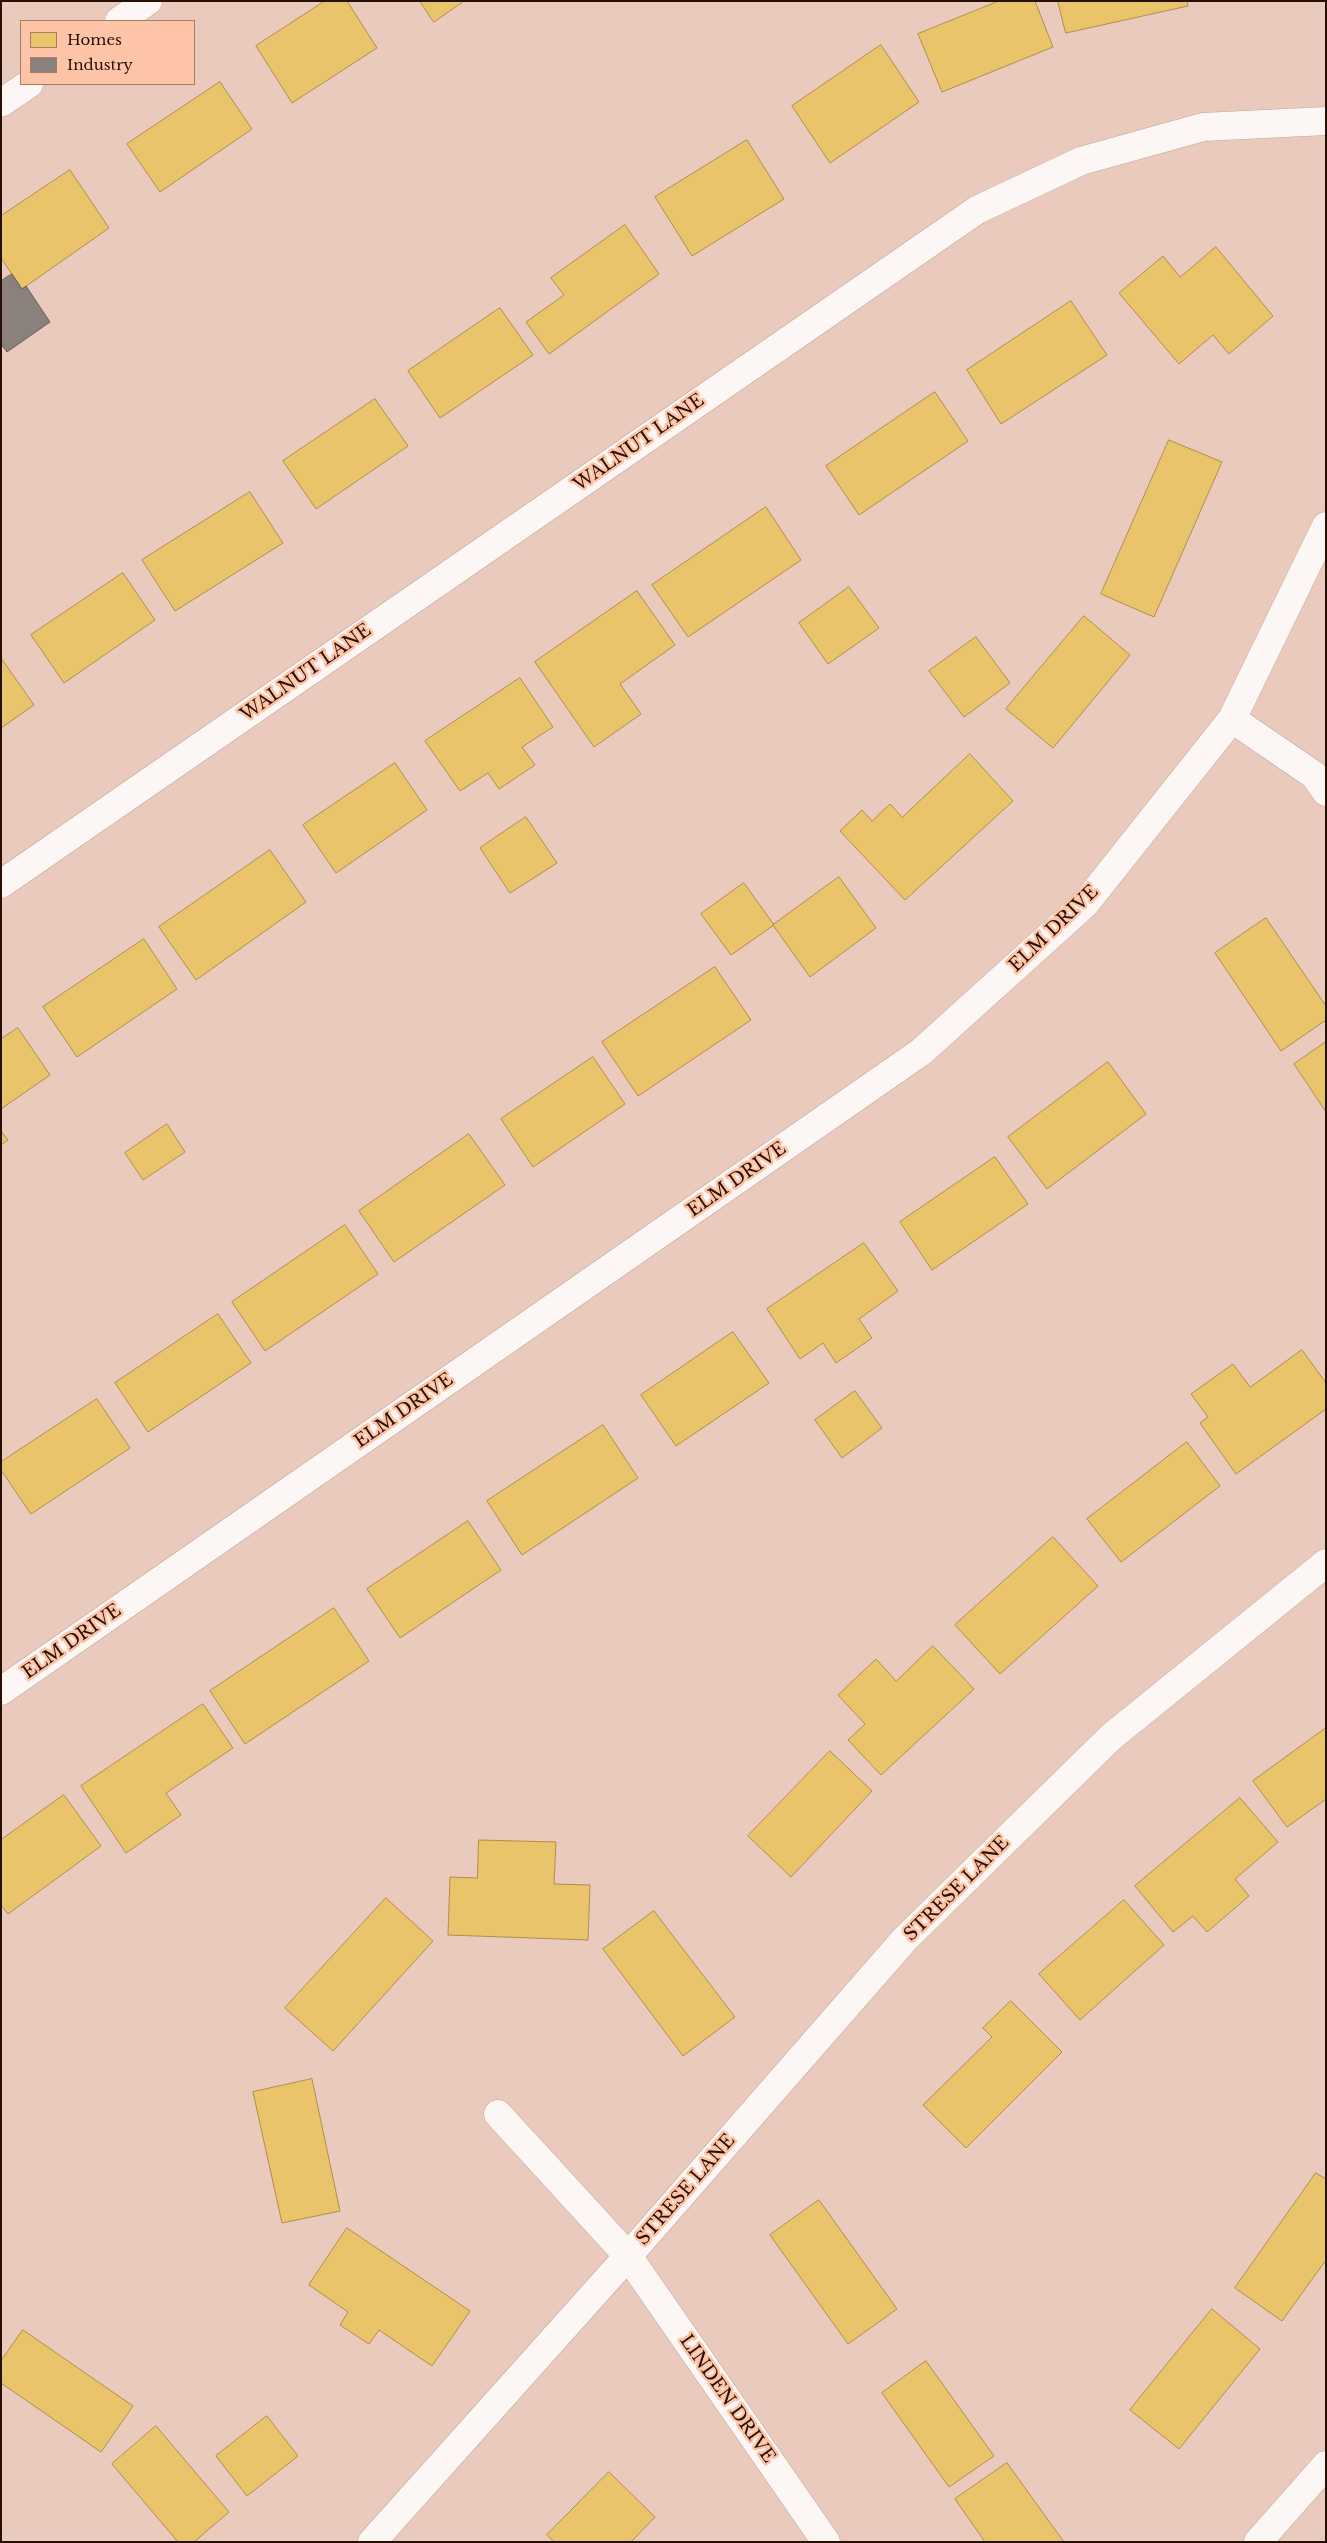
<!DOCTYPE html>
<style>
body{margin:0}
#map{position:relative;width:1327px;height:2543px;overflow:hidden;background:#e9cabc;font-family:"Libre Baskerville",serif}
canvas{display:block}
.frame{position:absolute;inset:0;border:2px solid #280f03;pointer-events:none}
.legend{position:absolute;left:20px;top:20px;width:175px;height:65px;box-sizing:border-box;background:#fdc4a8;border:1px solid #a87c66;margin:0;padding:6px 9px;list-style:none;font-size:15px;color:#280f03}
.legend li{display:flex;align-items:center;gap:10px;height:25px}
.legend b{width:25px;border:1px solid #a87c66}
</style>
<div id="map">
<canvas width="1327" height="2543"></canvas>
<div class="frame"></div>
<ul class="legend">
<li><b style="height:14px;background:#e9c46a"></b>Homes</li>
<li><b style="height:14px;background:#8a817c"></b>Industry</li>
</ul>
</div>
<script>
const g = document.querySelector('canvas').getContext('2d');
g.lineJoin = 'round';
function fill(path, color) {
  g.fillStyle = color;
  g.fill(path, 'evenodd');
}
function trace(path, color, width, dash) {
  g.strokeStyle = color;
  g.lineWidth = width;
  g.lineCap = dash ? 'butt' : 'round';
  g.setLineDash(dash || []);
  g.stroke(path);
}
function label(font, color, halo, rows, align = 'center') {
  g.font = font + ' "Libre Baskerville",serif';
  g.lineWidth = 5;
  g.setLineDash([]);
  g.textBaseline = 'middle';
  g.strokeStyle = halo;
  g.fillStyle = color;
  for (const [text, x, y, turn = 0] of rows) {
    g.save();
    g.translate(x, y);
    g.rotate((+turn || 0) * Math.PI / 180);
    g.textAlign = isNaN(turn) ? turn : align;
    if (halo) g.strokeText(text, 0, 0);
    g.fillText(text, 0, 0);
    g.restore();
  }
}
const homes = new Path2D(`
 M325 1H347L377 48 292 103 256 46Z
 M420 1H464L434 22Z
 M999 1H1035L1053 47 942 92 918 34Z
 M1058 1H1187L1188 6 1066 33Z
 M881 45 919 102 830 163 792 106Z
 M220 82 252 129 160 192 127 144Z
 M747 140 784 199 692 256 655 197Z
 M70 170 109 228 22 289 1 258V216Z
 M625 225 659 274 549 354 526 322 564 295 551 278Z
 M1216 247 1273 316 1229 354 1213 335 1179 364 1119 293 1163 256 1180 277Z
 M1071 301 1107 355 1001 424 967 370Z
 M500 308 533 355 440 418 408 371Z
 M935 392 968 441 859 515 826 466Z
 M375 399 408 446 316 509 283 461Z
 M1169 440 1222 462 1154 617 1101 594Z
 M250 492 283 543 175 611 142 560Z
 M766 507 801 560 688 637 652 585Z
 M123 573 155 620 64 683 31 635Z
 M849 587 879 628 828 664 799 623Z
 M637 591 675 645 620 684 641 714 594 747 535 662Z
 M1084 616 1130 655 1053 748 1006 709Z
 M976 637 1010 683 964 717 929 671Z
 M1 658 34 705 1 728Z
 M520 678 553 727 522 747 535 765 499 789 488 773 460 791 425 741Z
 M970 754 1013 801 905 900 840 831 862 810 872 821 890 804 902 817Z
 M395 763 427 810 336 873 303 825Z
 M526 817 557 863 510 893 480 848Z
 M270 850 306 902 196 980 159 927Z
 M839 877 876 928 810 977 773 925Z
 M744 883 774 925 731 955 701 914Z
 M1266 918 1326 1006V1020L1281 1051 1215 953Z
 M144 939 177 989 77 1057 43 1007Z
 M715 967 751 1020 638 1096 602 1042Z
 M18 1028 50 1075 1 1109V1039Z
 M1326 1042V1112L1294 1064Z
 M593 1057 625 1104 533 1167 501 1119Z
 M1108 1062 1146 1114 1047 1189 1008 1137Z
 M167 1124 185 1152 143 1180 125 1153Z
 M1 1131 8 1140 1 1145Z
 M469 1134 505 1185 394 1262 359 1211Z
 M995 1157 1028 1204 932 1270 900 1222Z
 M345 1225 378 1274 265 1351 232 1302Z
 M864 1243 898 1291 859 1319 872 1338 836 1363 823 1343 800 1359 767 1309Z
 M218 1314 251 1363 148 1432 115 1383Z
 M733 1332 769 1383 676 1446 641 1395Z
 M1302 1350 1326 1383V1409L1236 1474 1200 1423 1208 1417 1191 1394 1233 1364 1250 1387Z
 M855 1391 882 1428 842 1458 815 1420Z
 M97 1399 130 1448 31 1514 1 1470V1462Z
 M603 1425 638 1478 522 1555 487 1501Z
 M1187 1442 1220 1486 1121 1562 1087 1519Z
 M468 1521 501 1570 400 1638 367 1589Z
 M1053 1537 1098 1586 1000 1674 955 1625Z
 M334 1608 369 1661 245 1744 210 1691Z
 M933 1646 974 1689 881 1775 848 1740 865 1724 838 1695 876 1659 896 1681Z
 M203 1704 233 1748 166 1793 181 1815 126 1853 81 1786Z
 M1326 1728V1799L1287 1827 1253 1781Z
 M830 1751 872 1791 791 1877 748 1836Z
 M64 1795 101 1846 8 1914 1 1905V1840Z
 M1240 1798 1278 1842 1235 1879 1249 1896 1207 1932 1193 1916 1173 1932 1135 1886Z
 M479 1840 556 1842 554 1884 590 1885 588 1940 448 1935 450 1877 477 1878Z
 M386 1898 433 1941 333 2051 285 2008Z
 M1124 1900 1164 1945 1080 2020 1039 1974Z
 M654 1911 735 2017 683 2056 603 1949Z
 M1011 2001 1062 2052 966 2148 923 2105 992 2037 983 2028Z
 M312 2079 340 2211 282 2223 253 2092Z
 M1316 2173 1326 2179V2260L1282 2321 1235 2288Z
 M819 2200 897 2309 848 2344 770 2235Z
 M347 2228 470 2311 432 2366 379 2330 369 2344 340 2325 348 2312 309 2285Z
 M1212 2309 1260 2349 1179 2449 1130 2410Z
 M23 2330 133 2406 101 2452 1 2383V2361Z
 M926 2361 994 2456 949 2487 882 2393Z
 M267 2416 298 2456 247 2496 216 2456Z
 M156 2426 229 2512 194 2542H178L112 2464Z
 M1007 2463 1064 2542H985L955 2499Z
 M609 2472 655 2517 631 2542H554L547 2535Z`);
fill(homes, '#e9c46a');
trace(homes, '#af8e4b', 1);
const industry = new Path2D(`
 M12 274 22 289 26 286 50 322 7 352 1 344V281Z`);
fill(industry, '#8a817c');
trace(industry, '#6d5f58', 1);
const street = new Path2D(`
 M119 21 148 1
 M1 103 29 84
 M1232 719 1314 775 1326 792
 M1 884 977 210 1081 161 1203 127 1326 121
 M1 1691 921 1052 1085 904 1232 719 1326 526
 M498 2114 628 2256 826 2542
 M372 2542 628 2256 905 1939 1111 1737 1326 1563
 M1258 2542 1326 2465`);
trace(street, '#c0a598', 29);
trace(street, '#fcf7f5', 28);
label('18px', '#280f03', '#fdc4a8', [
 ["WALNUT LANE",639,443,-35],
 ["WALNUT LANE",306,673,-35],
 ["ELM DRIVE",1054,929,-44],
 ["ELM DRIVE",737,1180,-35],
 ["ELM DRIVE",404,1411,-35],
 ["ELM DRIVE",72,1642,-35],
 ["STRESE LANE",957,1889,-45],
 ["STRESE LANE",686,2190,-49],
 ["LINDEN DRIVE",727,2399,55]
]);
</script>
